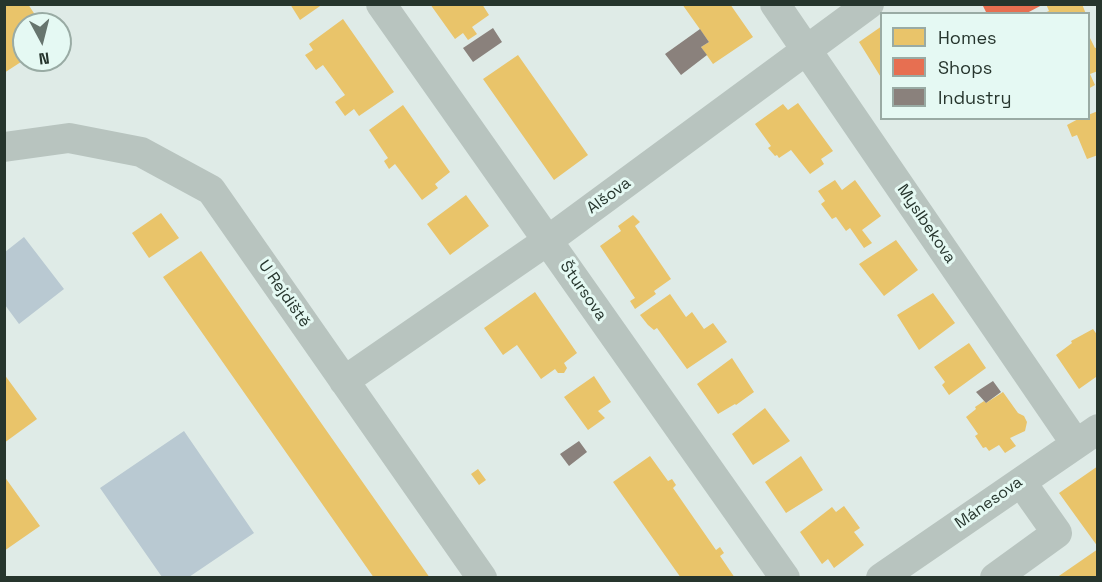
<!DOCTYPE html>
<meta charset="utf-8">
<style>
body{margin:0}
#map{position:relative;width:1102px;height:582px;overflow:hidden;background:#dfebe7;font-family:"Space Grotesk",sans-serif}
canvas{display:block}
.frame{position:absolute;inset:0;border:6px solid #26352d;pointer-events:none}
.legend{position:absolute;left:880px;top:12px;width:210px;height:108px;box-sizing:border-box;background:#e5f9f3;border:2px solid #99aba4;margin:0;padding:8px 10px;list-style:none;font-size:18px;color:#26352d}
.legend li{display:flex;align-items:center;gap:12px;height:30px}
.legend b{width:30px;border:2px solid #99aba4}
.north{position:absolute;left:12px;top:12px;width:60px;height:60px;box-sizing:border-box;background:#e5f9f3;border:2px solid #99aba4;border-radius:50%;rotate:173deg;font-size:16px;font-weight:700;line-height:24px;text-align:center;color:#26352d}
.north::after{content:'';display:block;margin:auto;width:21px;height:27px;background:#67756e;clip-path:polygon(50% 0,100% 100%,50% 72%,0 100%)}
</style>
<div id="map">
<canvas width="1102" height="582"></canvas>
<div class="frame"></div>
<ul class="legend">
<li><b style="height:16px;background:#e9c46a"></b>Homes</li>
<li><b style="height:16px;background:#e76f51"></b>Shops</li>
<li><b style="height:16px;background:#8a817c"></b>Industry</li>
</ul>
<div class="north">N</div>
</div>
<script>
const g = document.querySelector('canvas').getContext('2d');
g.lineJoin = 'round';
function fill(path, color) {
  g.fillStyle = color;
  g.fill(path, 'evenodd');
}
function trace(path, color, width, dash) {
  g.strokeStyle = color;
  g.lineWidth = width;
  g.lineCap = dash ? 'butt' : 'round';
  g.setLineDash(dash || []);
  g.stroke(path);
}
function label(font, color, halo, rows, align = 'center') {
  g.font = font + ' "Space Grotesk",sans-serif';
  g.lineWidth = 6;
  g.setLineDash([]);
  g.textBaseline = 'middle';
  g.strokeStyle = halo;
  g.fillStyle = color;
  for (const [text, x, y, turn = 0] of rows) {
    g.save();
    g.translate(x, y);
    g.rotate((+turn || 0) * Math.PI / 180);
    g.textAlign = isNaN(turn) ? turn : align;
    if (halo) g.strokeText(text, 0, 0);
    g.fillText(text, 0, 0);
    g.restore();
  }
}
fill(new Path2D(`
 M24 237 64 289 19 324 5 305V252Z
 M184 431 254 533 189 577H162L100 488Z`), '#b9c9d2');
fill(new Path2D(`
 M4 4H28L41 24H24V60L4 73Z
 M290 4H323L300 20Z
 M430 4H482L489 15 472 27 477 34 468 40 463 33 455 39Z
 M682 4H730L753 37 713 64 701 47 709 42Z
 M1046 4H1082L1086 14H1042L1049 11Z
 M343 19 394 92 359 116 354 109 345 116 335 102 345 95 323 65 316 70 305 55 313 50 309 44Z
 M882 26V79L859 42Z
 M1088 34 1095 48 1098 47V71L1090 74 1095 85 1088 89Z
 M518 55 588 155 554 180 483 79Z
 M798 103 833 151 821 159 824 164 810 174 791 150 779 158 777 155 775 156 768 148 771 146 755 124 783 104 788 110Z
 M403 105 450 172 435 184 438 188 422 200 395 164 389 169 384 161 388 158 369 130Z
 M1098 111V155L1087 159 1077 135 1072 137 1067 125 1080 118H1088V115Z
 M835 180 842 190 855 180 881 216 862 230 872 243 864 248 850 228 846 231 836 217 832 219 821 204 825 201 818 191Z
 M466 195 489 226 450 255 427 224Z
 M161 213 179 238 149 258 132 233Z
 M633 215 640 222 635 226 671 279 654 291 656 294 635 309 630 301 635 298 600 246 621 231 618 226Z
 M896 240 918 270 884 296 859 264Z
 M201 251 326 430 430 578H374L372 575 163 277Z
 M535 292 577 353 564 363 567 368 564 373H558L555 369 541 379 517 345 503 355 484 328Z
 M933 293 955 323 919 350 897 315Z
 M670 294 686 317 692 312 704 329 713 323 727 342 687 369 657 328 654 330 648 325 640 315Z
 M1093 329 1098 336V379L1096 377 1079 389 1056 355 1072 343 1071 341Z
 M969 343 986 368 949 395 942 385 945 382 934 367Z
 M732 358 754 392 736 405 735 404 718 414 697 384Z
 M4 374 37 419 4 443Z
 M594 376 611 402 598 411 605 418 588 430 564 397Z
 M1003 392 1018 413 1024 416 1027 422 1025 431 1010 438 1016 446 1005 453 999 445 989 451 986 447 983 448 975 436 978 434 966 417 976 409 975 407 984 401 986 403Z
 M765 408 790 441 753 465 732 434Z
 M650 456 668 481 672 479 676 485 673 488 716 550 720 547 724 553 720 556 735 578H681L613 482Z
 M801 456 823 490 786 513 765 482Z
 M1098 466V547L1059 493Z
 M478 469 486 480 479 485 471 474Z
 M4 476 40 526 4 551Z
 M844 506 860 528 854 532 864 545 834 568 828 559 822 564 800 532 832 507 836 512Z
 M1098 549V578H1056Z`), '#e9c46a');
fill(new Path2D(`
 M986 4 988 6 1044 4 1025 14H987L983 6Z`), '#e76f51');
fill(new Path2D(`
 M493 28 502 42 473 62 463 48Z
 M700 29 709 42 701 47 707 55 681 75 665 54Z
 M993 381 1001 392 986 403 976 392Z
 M579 441 587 452 569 466 560 454Z`), '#8a817c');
trace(new Path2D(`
 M381 4 785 578
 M775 4 1076 444
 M4 147 69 138 141 152 211 190 482 578
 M344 381 547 241 869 4
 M881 578 1098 429
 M995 578 1057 533 1021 482`), '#b8c4bf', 30);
label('16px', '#26352d', '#e5f9f3', [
 ["Alšova",609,196,-36],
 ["Myslbekova",926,224,56],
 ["Štursova",583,291,55],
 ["U Rejdiště",284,294,55],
 ["Mánesova",989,503,-35]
]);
</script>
